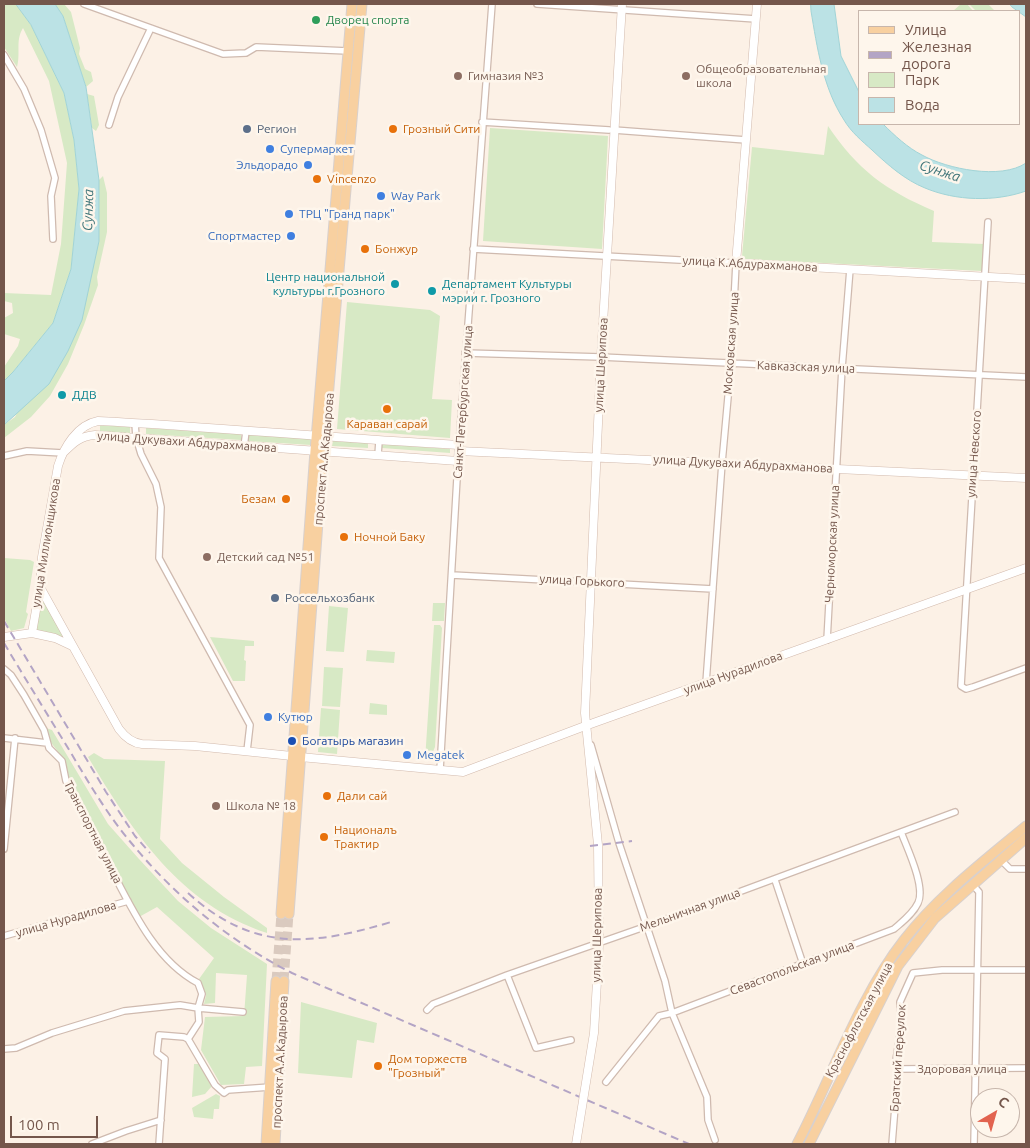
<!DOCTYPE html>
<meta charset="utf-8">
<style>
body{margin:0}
#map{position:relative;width:1030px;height:1148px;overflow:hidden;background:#fcf1e6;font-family:Ubuntu,sans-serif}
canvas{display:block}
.frame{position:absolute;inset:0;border:5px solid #74564b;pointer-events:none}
.legend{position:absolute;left:858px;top:10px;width:162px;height:115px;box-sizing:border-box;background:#fef6ec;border:1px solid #c7b6ac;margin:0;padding:6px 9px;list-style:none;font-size:15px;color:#74564b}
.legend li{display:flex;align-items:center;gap:10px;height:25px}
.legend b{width:25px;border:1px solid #c7b6ac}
.north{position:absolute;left:970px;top:1088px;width:50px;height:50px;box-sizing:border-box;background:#fef6ec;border:1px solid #c7b6ac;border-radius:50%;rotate:38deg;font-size:14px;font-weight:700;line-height:20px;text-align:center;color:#74564b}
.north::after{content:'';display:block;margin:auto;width:18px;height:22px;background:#e2634f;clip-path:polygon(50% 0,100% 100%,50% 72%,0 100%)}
.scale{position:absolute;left:10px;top:1116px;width:88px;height:22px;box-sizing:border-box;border:2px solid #74564b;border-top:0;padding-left:6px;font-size:15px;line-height:18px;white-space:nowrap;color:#74564b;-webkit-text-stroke:4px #fef6ec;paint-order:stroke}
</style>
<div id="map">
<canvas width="1030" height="1148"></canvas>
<div class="frame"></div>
<ul class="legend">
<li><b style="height:6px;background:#f8d0a0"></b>Улица</li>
<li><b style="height:6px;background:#b3a4c5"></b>Железная дорога</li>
<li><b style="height:14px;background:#d7e9c5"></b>Парк</li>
<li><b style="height:14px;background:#bbe2e5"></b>Вода</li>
</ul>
<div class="north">С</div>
<div class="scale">100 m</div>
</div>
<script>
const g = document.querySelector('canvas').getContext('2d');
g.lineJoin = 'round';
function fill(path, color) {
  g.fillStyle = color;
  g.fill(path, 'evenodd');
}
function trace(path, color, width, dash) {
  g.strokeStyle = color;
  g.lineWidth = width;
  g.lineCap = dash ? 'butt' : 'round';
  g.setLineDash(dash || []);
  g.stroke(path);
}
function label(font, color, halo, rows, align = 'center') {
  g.font = font + ' Ubuntu,sans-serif';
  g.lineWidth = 5;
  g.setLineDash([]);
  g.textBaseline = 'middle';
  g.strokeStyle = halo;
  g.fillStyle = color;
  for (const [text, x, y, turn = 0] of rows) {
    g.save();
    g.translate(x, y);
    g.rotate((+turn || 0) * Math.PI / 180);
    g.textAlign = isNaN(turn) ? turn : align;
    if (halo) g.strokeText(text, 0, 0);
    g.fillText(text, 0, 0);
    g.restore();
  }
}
fill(new Path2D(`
 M4 4H16L31 25 64 93 74 140 79 189 71 269 53 323 13 372 4 381V367L18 346 20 339 4 334V318L13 313 12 303 4 301V293L51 295 61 244 67 163 49 81 23 28C15 41 21 53 17 67L4 47Z
 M55 4H64L71 12 80 48 79 54 85 69 91 72 93 81 86 87 63 16Z
 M961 4H967L973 11H953Z
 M969 4H988L995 11H976Z
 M87 94 94 96 99 125 96 131 92 128Z
 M828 126C858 170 885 190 934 211L932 242 984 244 982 271 745 259 742 256 752 147 824 155Z
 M490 128 608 136 602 249 483 241Z
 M103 176 107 193V232L97 277 98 285 84 325 68 364 50 396 31 417 4 438V425L15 417 99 241V180Z
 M347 302 430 310 440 316 432 399 452 400 450 438 337 429Z
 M100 425 130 427V433L100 432Z
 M146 428 241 434V440L146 434Z
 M249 434 312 439 311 445 248 441Z
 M333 441 368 443V448L332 446Z
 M382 444 450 449V453L382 448Z
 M4 558 30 560 34 562 26 612 28 614 24 628 11 631 4 618Z
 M40 587 72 646 32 633Z
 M433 603H445L444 621H432Z
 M329 606 348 608 344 652 326 651Z
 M434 625H440L442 628 435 747 431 756 425 760Z
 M210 637 254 641V646H245L244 660 246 661 245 681H233Z
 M367 650 395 652 394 663 366 661Z
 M324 667 343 668 340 707 322 706Z
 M370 703 387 705V715L369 714Z
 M321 708 340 710 337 754 318 752Z
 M46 728 52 730 108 824 139 859 178 901 211 928 267 964 262 1066 246 1067 244 1084 221 1085 201 1050 205 1017 244 1016 247 975 216 973 215 1003 204 1004 206 995 199 979 214 958 157 907 139 917 68 780 64 760 50 741Z
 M94 753 104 759 165 761 160 839 182 863 224 897 267 928V933C179 904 133 832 88 757Z
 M301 1002 377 1023 374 1043 357 1040 352 1078 298 1073Z
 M194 1064H199L212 1086 205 1094 192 1097Z
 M216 1094 220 1096 219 1109H214L213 1119 194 1117 192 1108Z`), '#d7e9c5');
const water = new Path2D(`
 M16 4H55L63 16 86 87 99 180V241L82 320 68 351 49 384 4 425V381L13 372 53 323 71 269 79 189 74 140 64 93 31 25Z
 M811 4H834L841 56 859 92V124H883C894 135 908 148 922 155 947 169 1001 180 1026 163V191C995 202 956 201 925 188 905 180 888 165 872 150 862 141 851 132 844 120 823 88 817 47 811 11Z
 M1010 4H1026V17L1012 7Z`);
fill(water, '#bbe2e5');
trace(water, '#a1d3d6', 1);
trace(new Path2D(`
 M276 981 281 914
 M284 981 289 914`), '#dacabf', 9, [9, 4.5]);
const street = new Path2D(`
 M84 4 223 54 246 53 256 47 348 51
 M537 4 756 19
 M4 55 24 89 41 130 55 178 51 196 53 239
 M482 122 609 130
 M109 125 118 97 151 28
 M614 130 746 140
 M988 222 961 686 966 689 973 687 1026 668
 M473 249 736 263 731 364 722 463 706 683
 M465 353 601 357 1026 377
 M135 423 136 437 141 454 156 484 161 507 159 558 250 725 247 751
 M459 445 492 4
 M244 447 246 431
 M378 455 379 441
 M4 456 27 451 63 453
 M452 575 713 589
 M827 640 842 368 850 269
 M4 669 11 675 24 695 44 730 49 748 62 761 66 781C80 808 94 836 108 863 130 905 154 960 198 983L202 994 198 1008 199 1022 188 1039
 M4 738 47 743
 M591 745 619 843 665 981 672 1013 659 1016 606 1082
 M440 770 458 461
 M4 849 15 738
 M1001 860 1010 869H1026
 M775 880 803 964
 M972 884 979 892 974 1144
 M4 936 128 901
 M507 975 536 1048 571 1040
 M427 1010 433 1004 507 975 647 926 955 812
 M4 1049 16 1048 52 1033 124 1011 180 1005 198 1008 243 1012
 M898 1069 1026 1068
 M715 1140 708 1120 707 1097 672 1013 894 929C902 922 913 914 918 903 926 887 907 848 901 832
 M92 1144 126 1131 161 1120
 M159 1144 165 1059 157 1053 159 1035 184 1037 188 1039 215 1085 224 1093 228 1090 270 1087
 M892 1144 898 1069 896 1060 902 1023 900 1002 913 973 942 970H1026`);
const secondary = new Path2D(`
 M757 4 736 263 1026 279
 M459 451 1026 478
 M40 587 119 729C125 737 132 743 142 744L195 746 292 756
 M32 633 40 587 42 557 58 466C64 447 77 425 98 421 219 427 339 439 459 445L458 461 95 435C80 436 73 443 63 453
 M4 637 32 633 55 638 72 646
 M300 757 463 772 585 726 1026 568
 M598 964 599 943 598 845 585 713 601 357 622 4`);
const primary = new Path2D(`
 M281 914 315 451 352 4
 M289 914 322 468 362 4
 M266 1144 276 981
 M275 1144 284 981
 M797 1144C832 1077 858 999 904 940 938 896 984 861 1026 826
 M809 1144 898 966 935 918 1026 838`);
trace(street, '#cfbaaf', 8);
trace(secondary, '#d2baad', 9);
trace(primary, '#d8d0cd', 11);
trace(street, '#fff', 5.5);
trace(secondary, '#fff', 8);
trace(primary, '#f8d0a0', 9);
trace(new Path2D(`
 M4 621 106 792 135 836 150 853
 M4 643C26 680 49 717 71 753 90 785 109 817 133 845 177 898 231 942 292 973L689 1144
 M590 846 632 841
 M188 893C253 952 311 946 391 922`), '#b3a4c5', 2, [8, 5]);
const secondaryBridge = new Path2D(`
 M576 1144 594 1033 598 964`);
trace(secondaryBridge, '#d2baad', 9, []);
trace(secondaryBridge, '#fff', 8);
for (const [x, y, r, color] of [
 [316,20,5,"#2e9e5b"],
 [458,76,5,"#8d6e63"],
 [686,76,5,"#8d6e63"],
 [247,129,5,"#5c6f8a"],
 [393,129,5,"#e8710a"],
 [270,149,5,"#3f7fe0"],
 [308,165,5,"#3f7fe0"],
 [317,179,5,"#e8710a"],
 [381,196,5,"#3f7fe0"],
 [289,214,5,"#3f7fe0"],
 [291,236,5,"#3f7fe0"],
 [365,249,5,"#e8710a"],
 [395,284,5,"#0f9aa8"],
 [432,291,5,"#0f9aa8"],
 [62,395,5,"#0f9aa8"],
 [387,409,5,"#e8710a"],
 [286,499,5,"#e8710a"],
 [344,537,5,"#e8710a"],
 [207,557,5,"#8d6e63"],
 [275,598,5,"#5c6f8a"],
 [268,717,5,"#3f7fe0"],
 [292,741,5,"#1a4fb4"],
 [407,755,5,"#3f7fe0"],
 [327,796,5,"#e8710a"],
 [216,806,5,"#8d6e63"],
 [324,837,5,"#e8710a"],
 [378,1066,5,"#e8710a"]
]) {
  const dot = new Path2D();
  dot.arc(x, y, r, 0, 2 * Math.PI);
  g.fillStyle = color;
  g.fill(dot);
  trace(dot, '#fef6ec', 2);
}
label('12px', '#27864d', '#fef6ec', [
 ["Дворец спорта",326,20]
], 'left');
label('12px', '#785e54', '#fef6ec', [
 ["Общеобразовательная",696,69],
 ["школа",696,83],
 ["Гимназия №3",468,76],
 ["Детский сад №51",217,557],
 ["Школа № 18",226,806]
], 'left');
label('12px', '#4e5e75', '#fef6ec', [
 ["Регион",257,129],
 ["Россельхозбанк",285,598]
], 'left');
label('12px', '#c56008', '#fef6ec', [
 ["Грозный Сити",403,129],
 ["Vincenzo",327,179],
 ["Бонжур",375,249],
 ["Караван сарай",387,424,"center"],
 ["Безам",276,499,"right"],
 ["Ночной Баку",354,537],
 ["Дали сай",337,796],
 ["Националъ",334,830],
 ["Трактир",334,844],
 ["Дом торжеств",388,1059],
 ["\"Грозный\"",388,1073]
], 'left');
label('12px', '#366cbe', '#fef6ec', [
 ["Супермаркет",280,149],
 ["Эльдорадо",298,165,"right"],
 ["Way Park",391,196],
 ["ТРЦ \"Гранд парк\"",299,214],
 ["Спортмастер",281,236,"right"],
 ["Кутюр",278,717],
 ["Megatek",417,755]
], 'left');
label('12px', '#74564b', '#fef6ec', [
 ["улица К.Абдурахманова",750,264,3],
 ["Московская улица",731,343,-86],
 ["улица Шерипова",601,365,-87],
 ["Кавказская улица",806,367,2],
 ["Санкт-Петербургская улица",463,402,-86],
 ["улица Дукувахи Абдурахманова",187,442,4],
 ["улица Невского",974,454,-86],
 ["проспект А.А.Кадырова",324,459,-85],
 ["улица Дукувахи Абдурахманова",743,464,3],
 ["улица Миллионщикова",46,543,-81],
 ["Черноморская улица",832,544,-87],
 ["улица Горького",582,581,3],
 ["улица Нурадилова",733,673,-20],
 ["Транспортная улица",93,832,63],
 ["Мельничная улица",690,910,-20],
 ["улица Нурадилова",66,919,-16],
 ["улица Шерипова",597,935,-89],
 ["Севастопольская улица",792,968,-21],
 ["Краснофлотская улица",859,1020,-62],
 ["Братский переулок",898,1058,-86],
 ["проспект А.А.Кадырова",280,1062,-87],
 ["Здоровая улица",962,1069]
]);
label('12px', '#0d838f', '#fef6ec', [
 ["Центр национальной",385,277,"right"],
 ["культуры г.Грозного",385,291,"right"],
 ["Департамент Культуры",442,284],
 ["мэрии г. Грозного",442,298],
 ["ДДВ",72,395]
], 'left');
label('12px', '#164399', '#fef6ec', [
 ["Богатырь магазин",302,741]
], 'left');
label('italic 14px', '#407579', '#fef6ec', [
 ["Сунжа",940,171,18],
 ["Сунжа",88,210,-88]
]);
</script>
